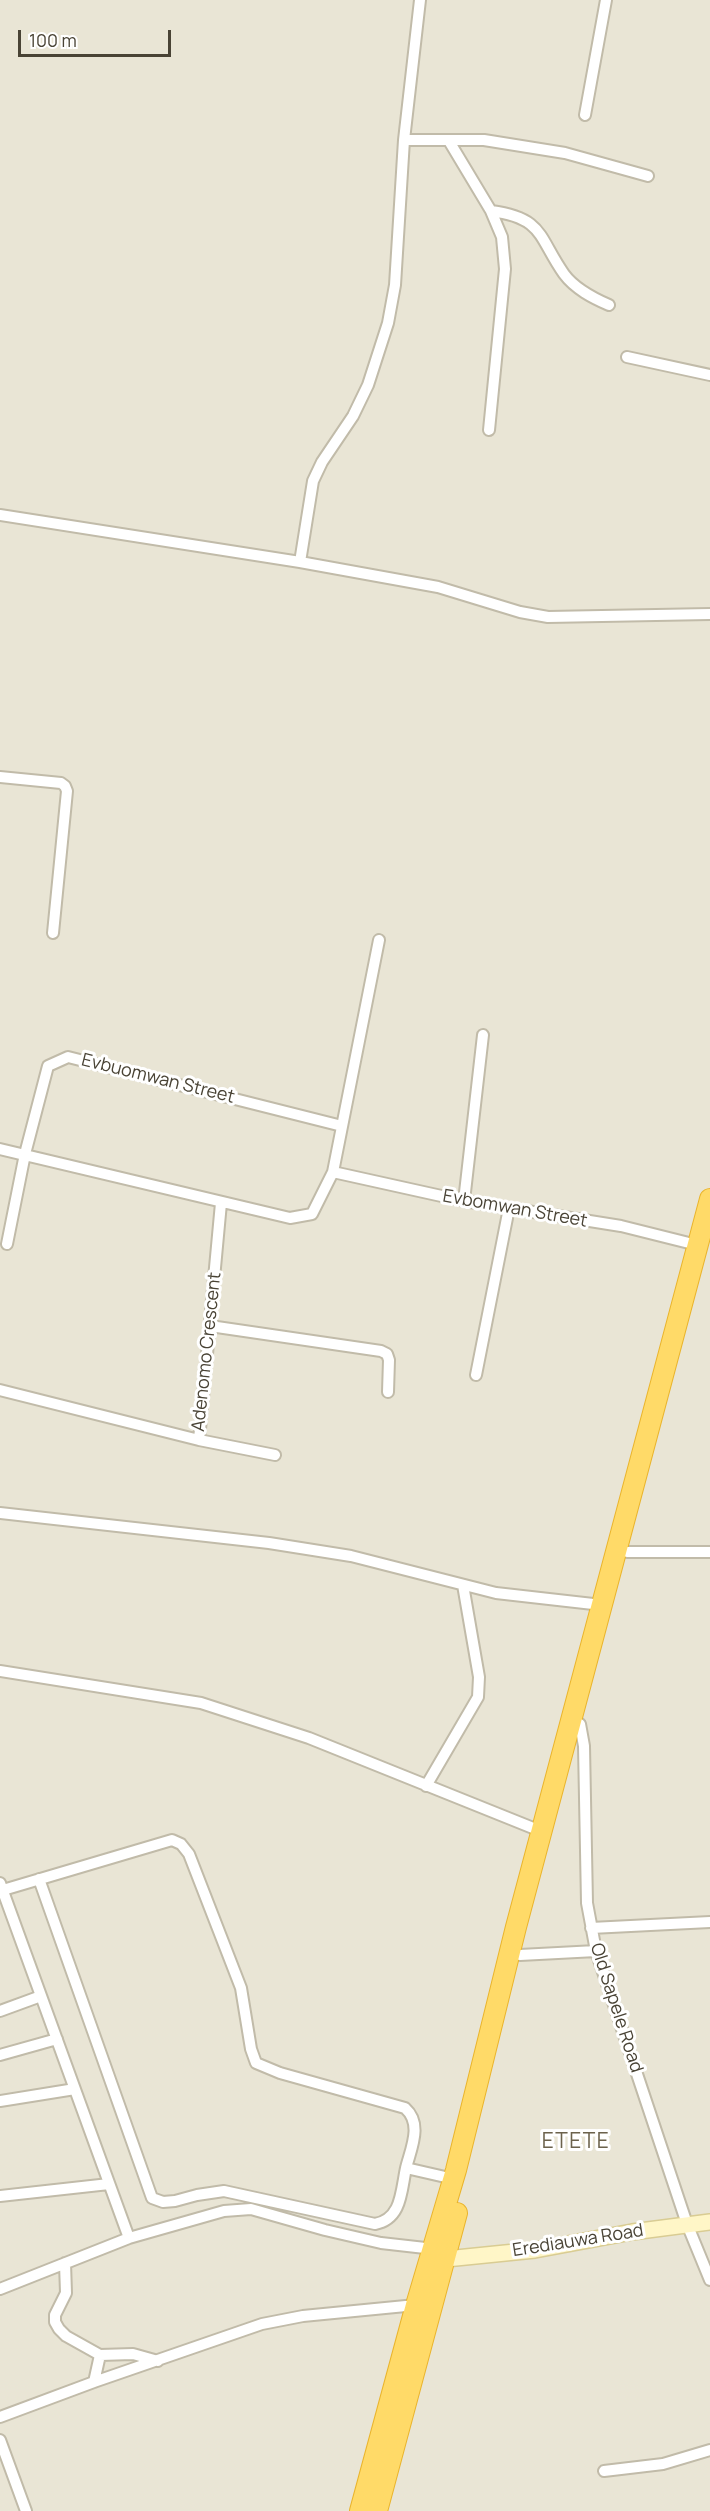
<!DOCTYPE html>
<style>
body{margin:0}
#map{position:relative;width:710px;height:2511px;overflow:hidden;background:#f5f2e7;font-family:Manrope,sans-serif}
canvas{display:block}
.scale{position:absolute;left:18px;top:30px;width:153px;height:27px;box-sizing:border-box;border:3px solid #494335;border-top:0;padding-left:8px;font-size:18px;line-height:21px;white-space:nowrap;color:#494335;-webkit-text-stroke:4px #fff;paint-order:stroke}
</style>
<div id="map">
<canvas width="710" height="2511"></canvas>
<div class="scale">100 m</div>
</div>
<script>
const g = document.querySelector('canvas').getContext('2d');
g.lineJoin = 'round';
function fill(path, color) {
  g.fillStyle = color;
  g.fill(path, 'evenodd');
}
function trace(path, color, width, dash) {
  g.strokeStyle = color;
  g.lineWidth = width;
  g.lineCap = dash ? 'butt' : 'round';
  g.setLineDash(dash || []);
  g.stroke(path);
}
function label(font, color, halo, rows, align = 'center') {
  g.font = font + ' Manrope,sans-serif';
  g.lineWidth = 6;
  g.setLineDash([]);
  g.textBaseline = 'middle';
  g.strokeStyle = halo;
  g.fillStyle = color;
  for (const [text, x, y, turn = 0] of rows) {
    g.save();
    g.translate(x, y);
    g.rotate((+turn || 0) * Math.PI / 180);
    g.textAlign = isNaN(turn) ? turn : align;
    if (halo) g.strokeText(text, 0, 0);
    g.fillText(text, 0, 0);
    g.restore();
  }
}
fill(new Path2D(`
 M0 0H710V2511H0Z`), '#e9e5d5');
const street = new Path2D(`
 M585 115 606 0
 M404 140H484L565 153 648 176
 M449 141 491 211 502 237 505 269 489 430
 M491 211C544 218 538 237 564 274 575 289 593 298 609 305
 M627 357 710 375
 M0 515 300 562 438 587 520 612 548 617 710 614
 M300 562 313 481 322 462 353 416 368 385 388 323 395 285 404 140 420 0
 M0 777 61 783 65 786 67 791 53 933
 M0 1149 290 1218 312 1214 333 1172 379 940
 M333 1172 464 1201 621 1226 697 1245
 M464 1201 483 1035
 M7 1244 25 1154 48 1066 68 1057 342 1126
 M210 1326 381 1351 387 1354 389 1360 388 1392
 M476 1375 509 1208
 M0 1390 199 1440 221 1203
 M199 1440 275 1455
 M0 1513 269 1543 351 1556 496 1593 602 1605
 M627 1552H710
 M0 1671 201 1703 309 1738 543 1832
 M580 1724 584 1746 587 1903 596 1951 687 2224 710 2280
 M426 1786 478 1697 479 1677 463 1585
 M39 1879 152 2198 163 2202 175 2201 197 2195 224 2191 375 2224C402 2219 401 2191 406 2168
 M0 1883 129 2238
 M3 1890 172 1840 181 1844 189 1854 241 1988 251 2049 256 2063 280 2073 405 2108C423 2124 411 2148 406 2168L454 2179
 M591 1928 710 1922
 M520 1955 596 1951
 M0 2011 41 1996
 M0 2055 57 2039
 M0 2101 75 2089
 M0 2196 109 2184
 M65 2263 66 2293 55 2315V2322L59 2329 66 2336 100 2355 133 2354 158 2361
 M0 2289 129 2238 224 2211 251 2209 325 2230 381 2243 434 2249
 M94 2382 100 2355
 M0 2417 94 2382 262 2324 303 2316 416 2305
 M0 2440 26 2511
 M604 2471 663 2464 710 2450`);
const secondary = new Path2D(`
 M446 2259 535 2250 632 2232 710 2222`);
const highway = new Path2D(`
 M360 2511 416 2305 456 2170 516 1927 710 1199
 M377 2511 457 2213`);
trace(street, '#c1bba9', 14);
trace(secondary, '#d9cc93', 18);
trace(highway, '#eab42c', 22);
trace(street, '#fff', 10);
trace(secondary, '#fff6c7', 15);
trace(highway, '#ffda68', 20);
label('18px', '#494335', '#fff', [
 ["Evbuomwan Street",158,1079,14],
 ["Evbomwan Street",515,1209,10],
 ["Adenomo Crescent",207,1352,-84],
 ["Old Sapele Road",616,2008,72],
 ["Erediauwa Road",578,2241,-9]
]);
g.letterSpacing = '1.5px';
label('21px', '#6c624c', '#fff', [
 ["ETETE",576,2142]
]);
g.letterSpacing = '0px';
</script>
